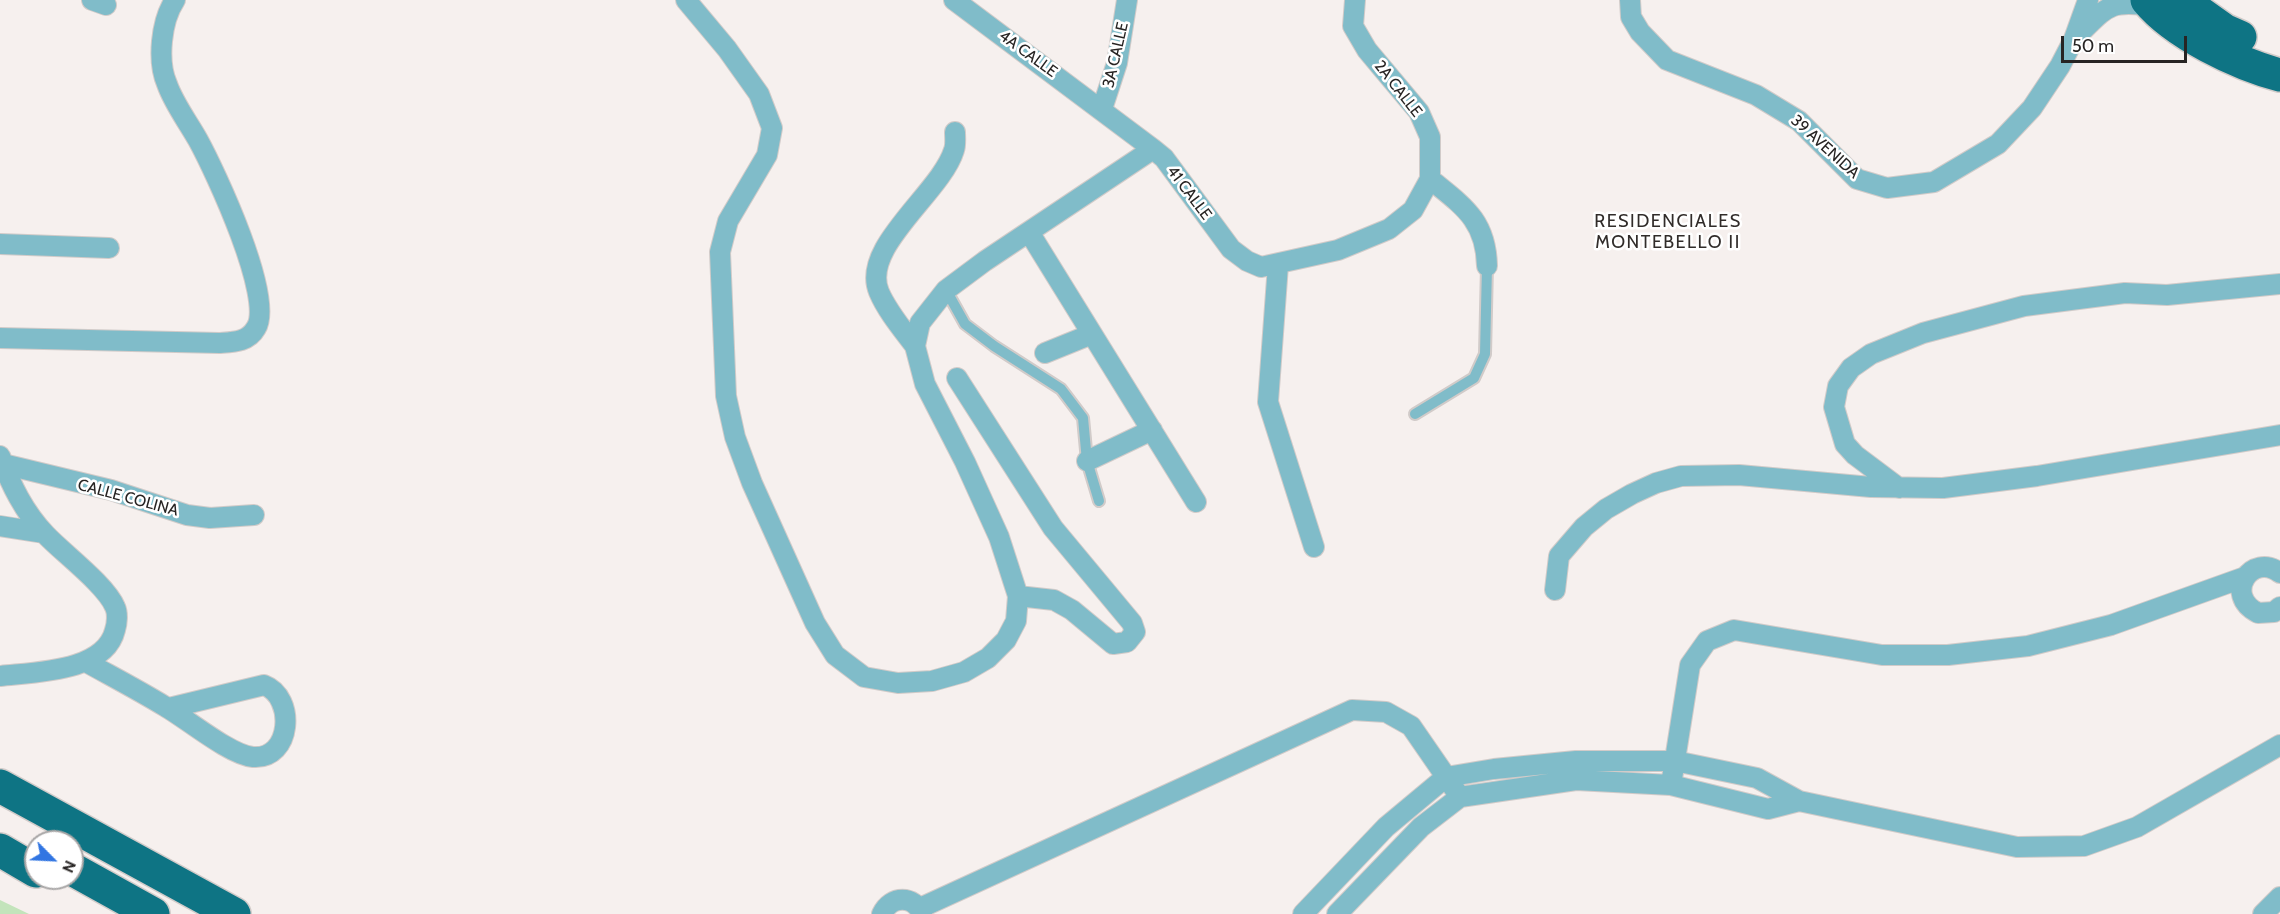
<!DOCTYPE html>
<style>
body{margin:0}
#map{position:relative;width:2280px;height:914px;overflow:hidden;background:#f6f0ee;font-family:Cabin,sans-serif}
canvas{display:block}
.north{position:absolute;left:24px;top:830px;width:60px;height:60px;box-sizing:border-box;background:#fff;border:2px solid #a9a7a7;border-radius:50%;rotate:114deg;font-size:16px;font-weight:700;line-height:24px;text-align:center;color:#272423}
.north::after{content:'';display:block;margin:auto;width:21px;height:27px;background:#3175e2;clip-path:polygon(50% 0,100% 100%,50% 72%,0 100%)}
.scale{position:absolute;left:2061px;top:36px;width:126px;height:27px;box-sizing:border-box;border:3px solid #272423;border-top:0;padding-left:8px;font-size:18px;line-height:21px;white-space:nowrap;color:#272423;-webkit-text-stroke:4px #fff;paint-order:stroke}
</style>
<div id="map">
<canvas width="2280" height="914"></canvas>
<div class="north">N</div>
<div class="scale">50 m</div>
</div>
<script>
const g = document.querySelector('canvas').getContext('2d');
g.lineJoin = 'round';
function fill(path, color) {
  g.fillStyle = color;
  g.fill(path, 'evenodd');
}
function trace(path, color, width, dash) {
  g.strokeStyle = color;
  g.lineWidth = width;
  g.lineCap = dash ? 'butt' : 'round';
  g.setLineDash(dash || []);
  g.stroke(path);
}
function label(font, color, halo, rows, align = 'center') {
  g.font = font + ' Cabin,sans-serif';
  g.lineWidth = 5;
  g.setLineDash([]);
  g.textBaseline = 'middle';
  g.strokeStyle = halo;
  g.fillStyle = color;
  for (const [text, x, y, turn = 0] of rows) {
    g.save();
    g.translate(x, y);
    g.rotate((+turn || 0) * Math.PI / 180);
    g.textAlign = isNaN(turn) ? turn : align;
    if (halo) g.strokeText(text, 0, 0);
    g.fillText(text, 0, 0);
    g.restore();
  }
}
fill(new Path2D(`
 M0 900 29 914H0Z`), '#c3e4bb');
const lane = new Path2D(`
 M946 290 965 324 994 346 1061 389 1083 418 1087 461 1099 501
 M1415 414 1474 378 1485 354 1487 266`);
const street = new Path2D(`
 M92 0 106 5
 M686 0 727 49 759 94 772 128 767 155 728 221 720 252 726 396 735 437 752 483 815 623 835 655 864 677 898 683 932 681 964 672 988 658 1006 640 1016 621 1018 596 999 537 965 462 925 384 915 346 920 323 946 290 985 261 1153 149
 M954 0 1153 149 1164 158 1231 249 1247 261 1261 267 1338 250 1389 229 1413 210 1430 179V137L1419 112 1367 50 1353 26 1355 0
 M1630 0 1631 17 1640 32 1667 60 1756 95 1799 121 1857 179 1887 188 1934 182 1998 144 2032 108 2060 66 2074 39 2088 0
 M2078 35C2108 6 2109 0 2152 6
 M1102 109 1117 63 1127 0
 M1430 179C1463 206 1486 220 1487 266
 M1029 232 1196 502
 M0 244 109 248
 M1278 265 1268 402 1314 547
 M0 338 220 343C234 342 248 342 256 328 275 299 215 171 198 140 188 122 174 104 167 84 157 61 161 21 175 0
 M915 346C903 330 887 311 879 292 860 247 941 193 954 150 956 145 955 137 955 132
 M1045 353 1092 334
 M957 378 1053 528 1132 623 1135 632 1127 642 1113 644 1072 610 1054 600 1018 596
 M0 456C11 485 24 512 46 535 63 553 106 585 115 607 118 613 117 624 115 630 105 672 35 672 0 676
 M1087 461 1152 430
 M3 464 111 490 187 515 210 518 254 515
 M1899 488 1855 455 1845 444 1834 407 1838 386 1851 368 1871 354 1923 333 2024 306 2125 293 2167 295 2280 284
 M0 526 44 533
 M2280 573C2252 551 2222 595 2258 613L2274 612 2280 607
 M1555 590 1559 556 1584 527 1606 509 1632 494 1656 483 1681 476 1739 475 1871 487 1943 488 2037 476 2280 435
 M86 662C113 677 140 691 166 707 187 719 230 755 253 757 292 760 296 697 264 685L169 708
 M1671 785 1690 665 1707 641 1734 630 1882 655H1948L2028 646 2111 625 2245 577
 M920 908 1352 710 1386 712 1411 726 1460 797
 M882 914C891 895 914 895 922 914
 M1303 914 1386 827 1446 777 1494 769 1576 761H1675L1757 778 1799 801 2017 847 2084 846 2137 827 2280 745
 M1337 914 1421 827 1460 797 1576 780 1671 785 1768 809 1799 801
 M2263 914 2280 897`);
const highway = new Path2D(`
 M2147 0C2175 34 2238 64 2280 75
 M2182 0 2224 30 2240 37
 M0 786 234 914
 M0 850 36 871
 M72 869 153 914`);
trace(lane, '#d1cbc9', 14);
trace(street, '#d1cbc9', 22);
trace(highway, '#d1cbc9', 36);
trace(lane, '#80bcc9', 10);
trace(street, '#80bcc9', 20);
trace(highway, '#0e7484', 33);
label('16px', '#272423', '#fff', [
 ["4A CALLE",1028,54,36],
 ["3A CALLE",1116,55,-77],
 ["2A CALLE",1398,89,52],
 ["39 AVENIDA",1825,147,42],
 ["41 CALLE",1189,193,53],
 ["CALLE COLINA",128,498,15]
]);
g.letterSpacing = '1.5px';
label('18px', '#312c2a', '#fff', [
 ["RESIDENCIALES",1668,222],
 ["MONTEBELLO II",1668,243]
]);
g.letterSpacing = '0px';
</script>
